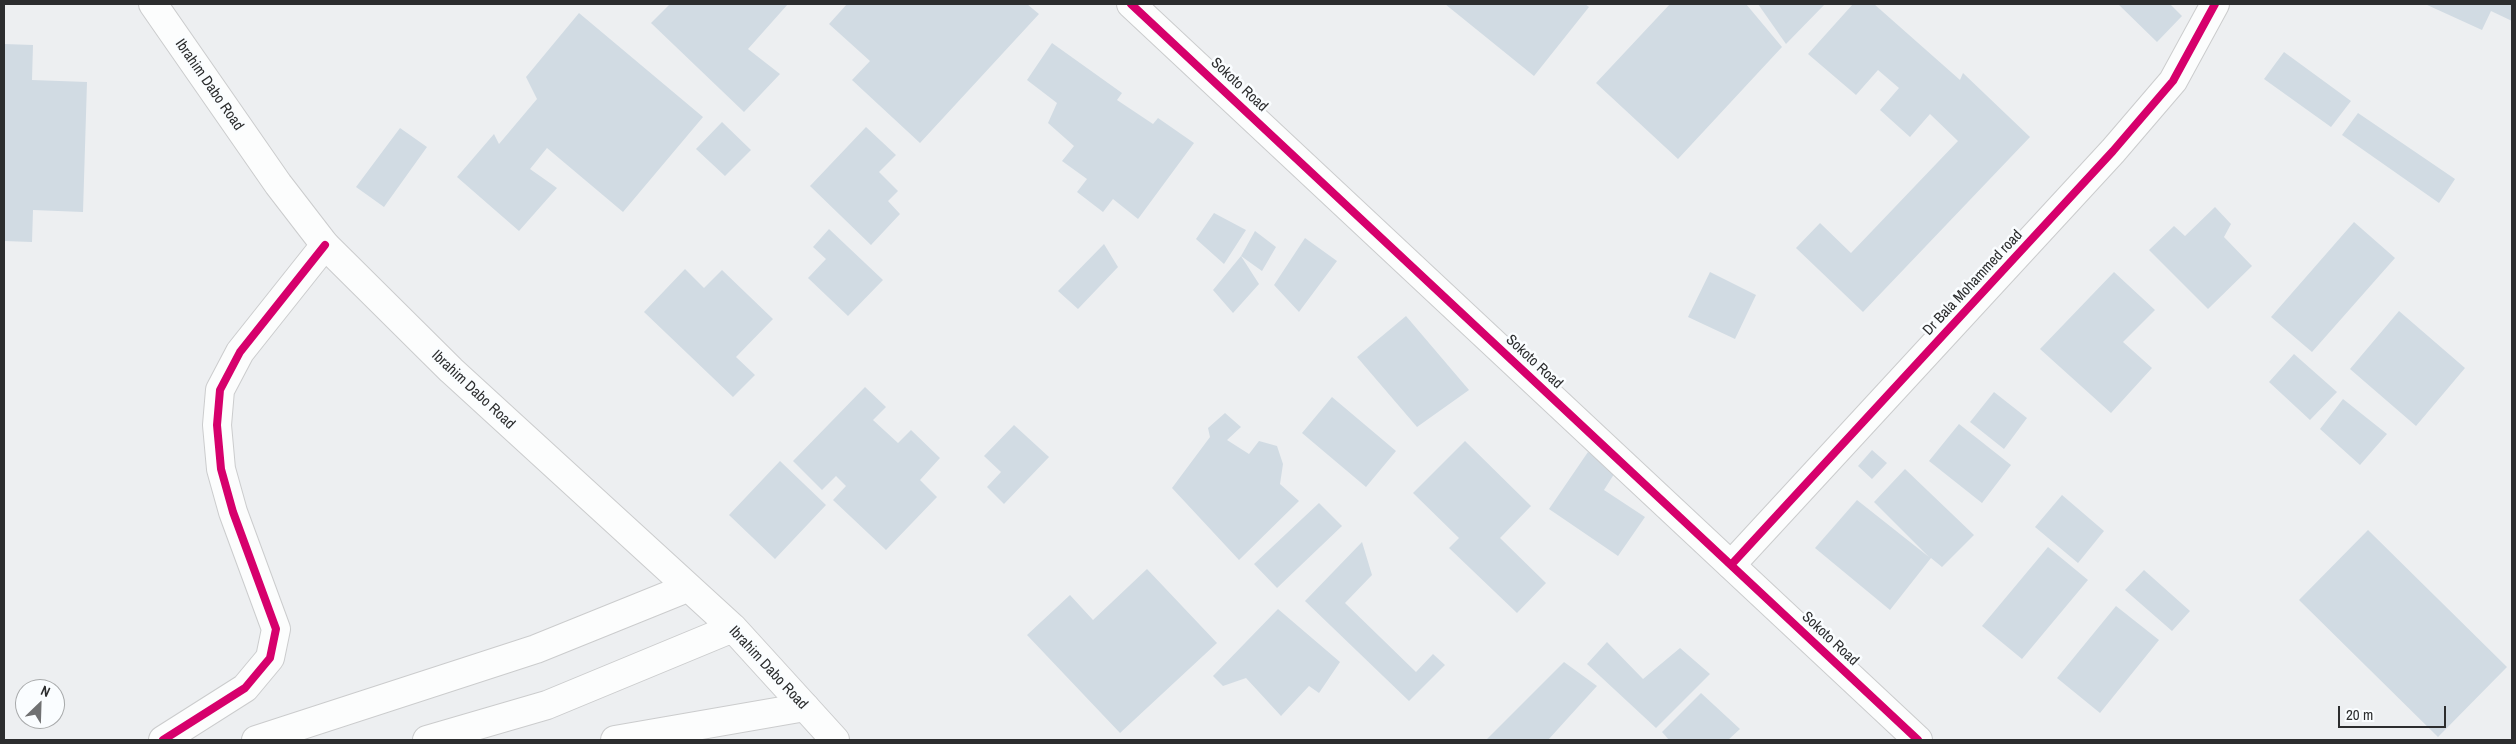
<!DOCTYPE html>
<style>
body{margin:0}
#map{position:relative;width:2516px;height:744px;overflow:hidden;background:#edeff1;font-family:"Archivo Narrow",sans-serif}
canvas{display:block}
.frame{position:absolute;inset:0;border:5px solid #2c2d2e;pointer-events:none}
.north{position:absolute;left:15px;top:679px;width:50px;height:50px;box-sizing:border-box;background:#fafdff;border:1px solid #a8aaab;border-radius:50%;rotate:24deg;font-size:14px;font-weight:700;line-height:20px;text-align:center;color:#2c2d2e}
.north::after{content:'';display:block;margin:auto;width:18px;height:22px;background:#707172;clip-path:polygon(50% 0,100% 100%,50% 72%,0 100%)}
.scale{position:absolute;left:2338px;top:706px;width:108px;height:22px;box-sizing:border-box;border:2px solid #2c2d2e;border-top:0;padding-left:6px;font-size:15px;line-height:18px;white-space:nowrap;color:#2c2d2e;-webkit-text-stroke:4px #fafdff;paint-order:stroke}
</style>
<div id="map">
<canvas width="2516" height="744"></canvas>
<div class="frame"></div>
<div class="north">N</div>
<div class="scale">20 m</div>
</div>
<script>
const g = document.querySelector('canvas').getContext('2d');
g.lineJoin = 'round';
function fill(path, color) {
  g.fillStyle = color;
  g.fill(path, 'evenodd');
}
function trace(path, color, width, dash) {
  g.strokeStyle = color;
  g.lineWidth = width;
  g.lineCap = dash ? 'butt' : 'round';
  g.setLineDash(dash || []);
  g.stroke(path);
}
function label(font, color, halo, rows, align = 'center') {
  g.font = font + ' "Archivo Narrow",sans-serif';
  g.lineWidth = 5;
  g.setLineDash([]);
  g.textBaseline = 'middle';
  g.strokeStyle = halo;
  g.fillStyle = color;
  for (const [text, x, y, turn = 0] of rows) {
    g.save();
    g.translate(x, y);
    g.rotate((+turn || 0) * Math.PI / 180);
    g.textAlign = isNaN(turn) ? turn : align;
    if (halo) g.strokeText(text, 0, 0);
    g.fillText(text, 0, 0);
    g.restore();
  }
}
fill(new Path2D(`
 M670 4H788L748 49 780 74 744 112 651 23Z
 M847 4H1027L1039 14 920 143 852 80 870 61 829 24Z
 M1445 4H1585L1589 7 1534 76Z
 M1670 4H1746L1782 47 1678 159 1596 83Z
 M1758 4H1825L1786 44Z
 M1853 4H1874L1960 80 1963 73 2030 137 1863 312 1796 248 1820 223 1851 253 1958 141 1930 114 1910 137 1880 110 1899 88 1878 70 1856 95 1808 54Z
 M2118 4H2170L2182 16 2157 42Z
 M2425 4H2512V21L2491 11 2482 30Z
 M579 13 703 117 623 212 547 148 530 169 557 188 519 231 457 177 494 134 499 144 537 99 526 77Z
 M1052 43 1122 93 1117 100 1153 124 1158 118 1194 143 1138 219 1113 199 1103 212 1077 192 1087 179 1062 161 1074 146 1048 123 1057 103 1027 80Z
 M4 44 33 45 32 80 87 82 83 212 33 210 32 242 4 241Z
 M2284 52 2351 101 2331 127 2264 79Z
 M2358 113 2455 179 2439 203 2342 135Z
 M722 122 751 150 725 176 696 149Z
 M866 127 896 155 879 172 898 191 888 201 900 214 871 245 810 186Z
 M400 128 427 147 384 207 356 187Z
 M2215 207 2231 224 2224 237 2252 266 2208 309 2149 250 2174 226 2185 236Z
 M1214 213 1246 230 1224 264 1196 239Z
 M2354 222 2395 258 2312 352 2271 317Z
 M829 229 883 280 848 316 808 278 826 259 813 247Z
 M1255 231 1276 247 1262 271 1241 256 1259 284 1233 313 1213 290 1241 256Z
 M1305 238 1337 261 1299 312 1274 285Z
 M1104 244 1118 267 1078 309 1058 291Z
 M685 269 704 288 722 270 773 319 736 357 755 375 733 397 644 312Z
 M1710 272 1756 295 1735 339 1688 317Z
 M2114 272 2155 310 2123 342 2152 368 2111 413 2040 349Z
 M2399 311 2465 368 2416 426 2350 369Z
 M1406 316 1469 390 1417 427 1357 357Z
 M2294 354 2337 392 2310 420 2269 382Z
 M865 387 886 407 873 420 898 443 911 430 940 458 920 480 937 497 886 550 833 500 846 486 836 476 822 490 793 461Z
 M1994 392 2027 418 2004 449 1970 422Z
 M1332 397 1396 451 1366 487 1302 433Z
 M2343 399 2387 434 2360 465 2320 429Z
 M1225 413 1241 427 1227 440 1249 454 1259 441 1277 446 1283 464 1280 484 1299 501 1239 560 1172 488 1210 437 1208 428Z
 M1959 424 2011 465 1982 503 1929 461Z
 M1014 425 1049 457 1004 504 987 487 1001 472 984 456Z
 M1465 441 1531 506 1500 538 1546 583 1517 613 1449 548 1459 538 1413 493Z
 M1872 450 1887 463 1872 479 1858 466Z
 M1588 452 1616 471 1604 490 1645 517 1618 556 1549 509Z
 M780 461 826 505 775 559 729 515Z
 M1905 469 1974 535 1942 567 1931 558 1890 610 1815 548 1857 500 1929 557 1874 502Z
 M2062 495 2104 531 2078 563 2035 527Z
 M1319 503 1342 526 1277 588 1254 564Z
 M2368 530 2507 667 2438 737 2299 600Z
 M1362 542 1372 575 1345 603 1416 672 1433 654 1445 665 1409 701 1305 601Z
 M2048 547 2088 580 2022 659 1982 626Z
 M1147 569 1217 643 1120 733 1027 635 1070 595 1093 620Z
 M2144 570 2190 611 2172 631 2125 590Z
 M2116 606 2159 640 2100 713 2057 678Z
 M1278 609 1340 662 1319 693 1309 686 1281 716 1246 678 1223 686 1213 676Z
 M1607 642 1643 679 1680 648 1710 674 1656 728 1587 664Z
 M1564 662 1597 686 1548 740H1486Z
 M1701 693 1740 729 1728 740H1669L1662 732Z`), '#d1dbe3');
const minor = new Path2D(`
 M1731 565 2113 151 2173 81 2215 4
 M805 707 835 740
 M163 740 245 688 270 658 276 629 233 512 221 469 217 425 220 390 240 352 325 245`);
const tertiary = new Path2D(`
 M1131 4 1918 740`);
const secondary = new Path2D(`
 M153 4 278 184 325 245 451 370 733 628 805 707
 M256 740 536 649 687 588
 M427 740 547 705 733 628
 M615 740 805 707`);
trace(minor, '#cbcccd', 30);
trace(tertiary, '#cbcccd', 30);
trace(secondary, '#cbcccd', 30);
trace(minor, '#fcfdfd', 28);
trace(tertiary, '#fcfdfd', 28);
trace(secondary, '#fcfdfd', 28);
trace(new Path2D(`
 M1131 4 1918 740
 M1731 565 2113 151 2173 81 2215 4
 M163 740 245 688 270 658 276 629 233 512 221 469 217 425 220 390 240 352 325 245`), '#d6006c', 8);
label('15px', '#2c2d2e', '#fafdff', [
 ["Ibrahim Dabo Road",209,85,55],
 ["Sokoto Road",1239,85,43],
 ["Dr Bala Mohammed road",1973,283,-47],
 ["Sokoto Road",1534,362,43],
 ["Ibrahim Dabo Road",473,390,43],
 ["Sokoto Road",1830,639,43],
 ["Ibrahim Dabo Road",768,668,47]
]);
</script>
